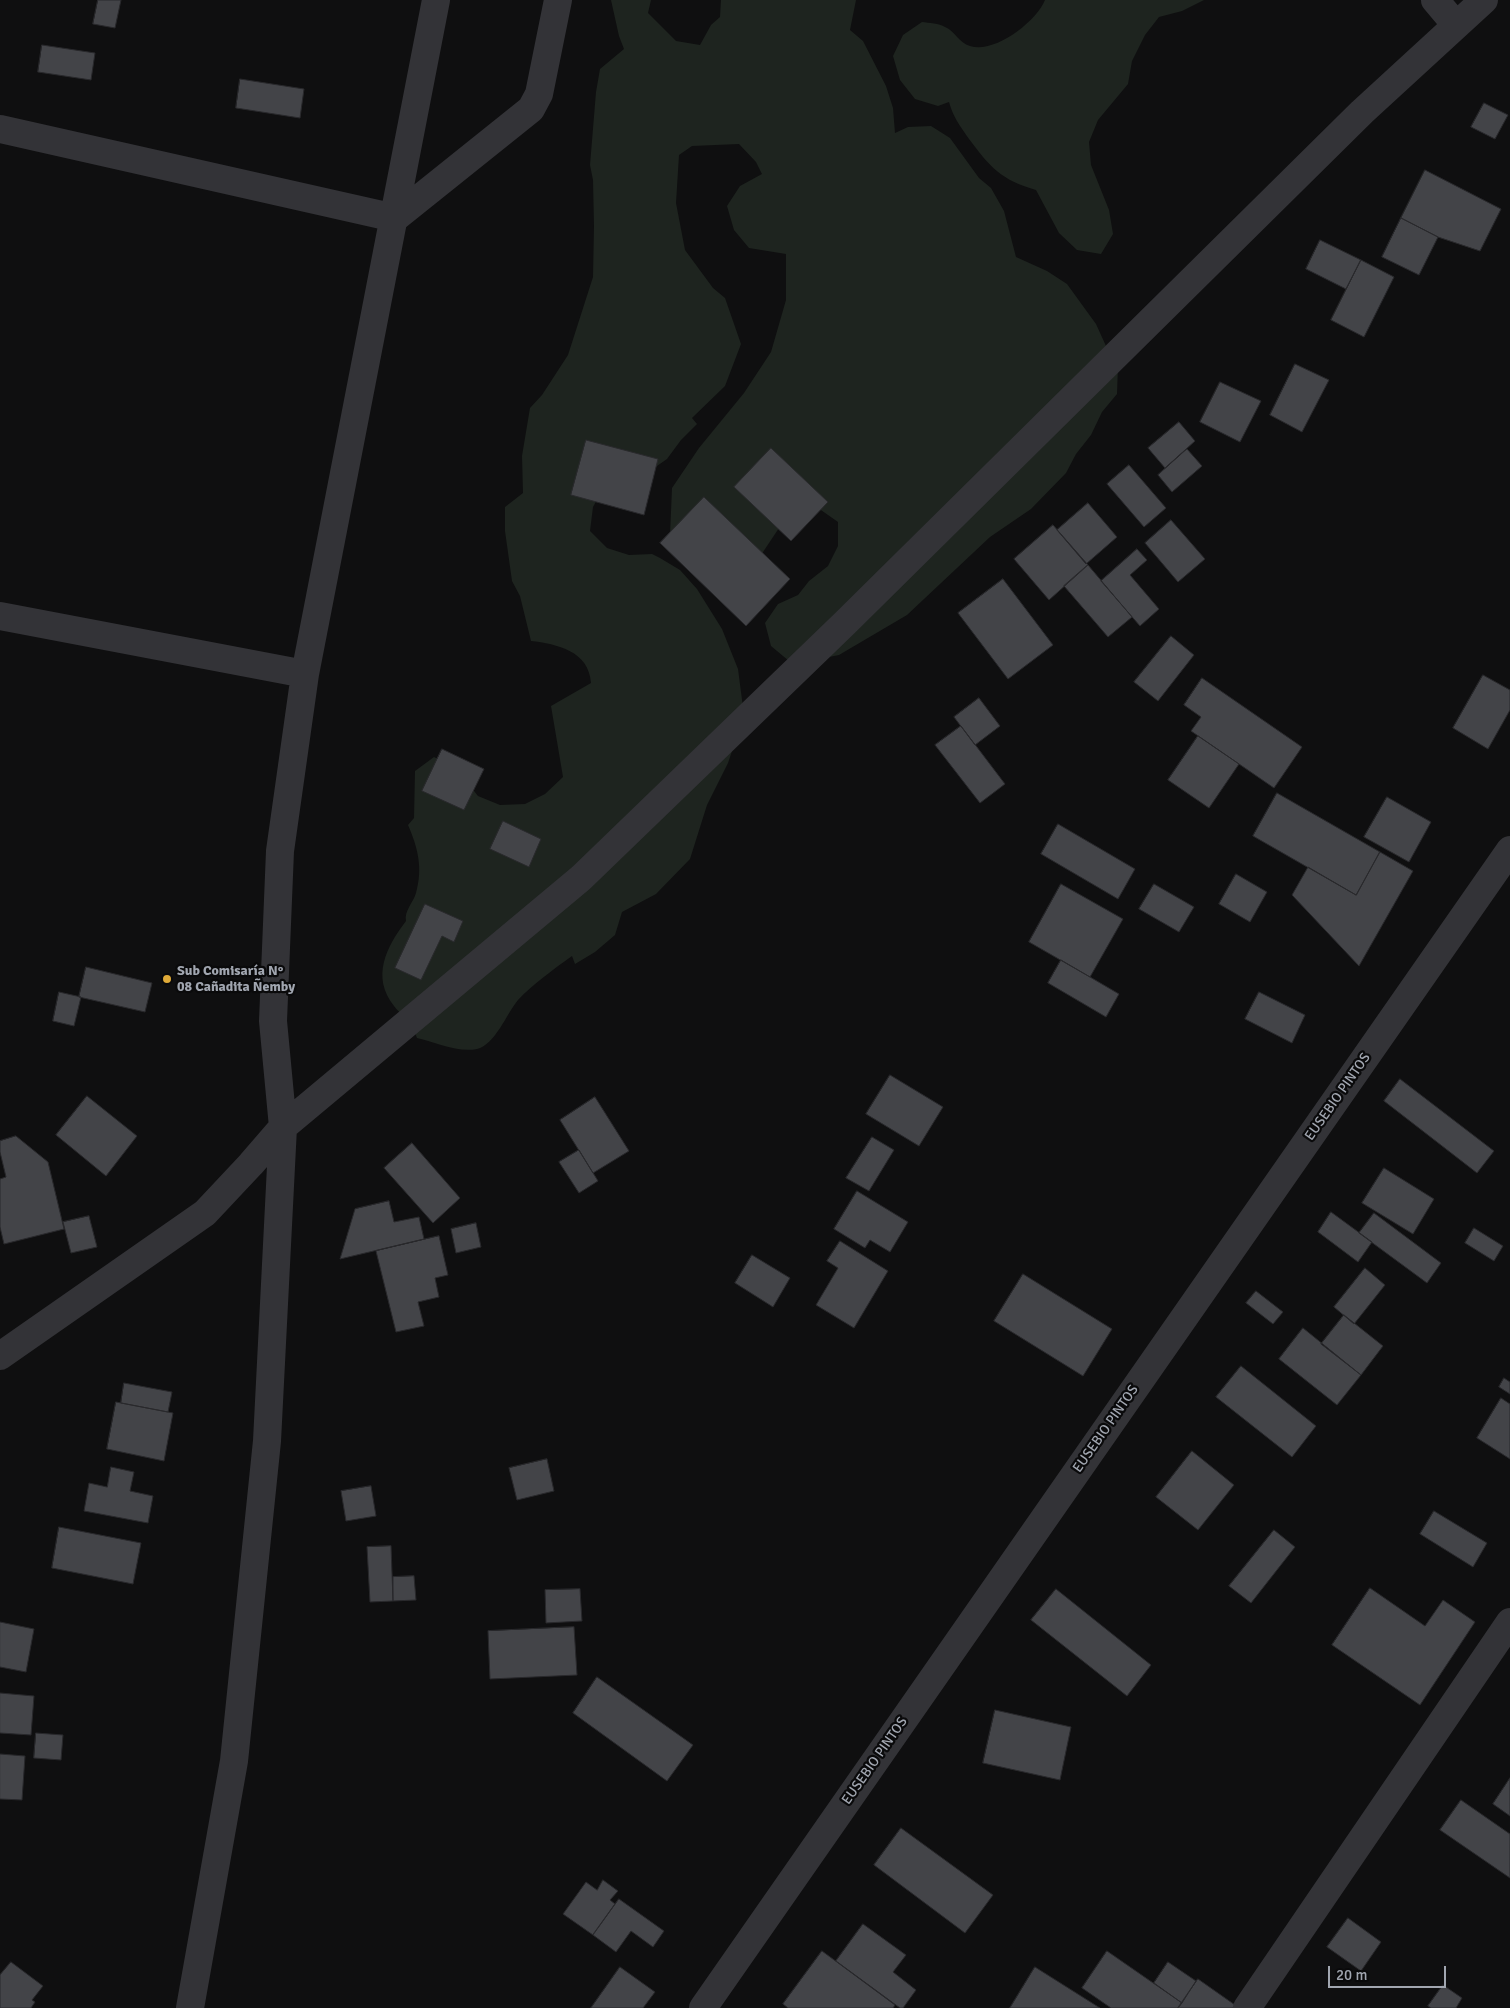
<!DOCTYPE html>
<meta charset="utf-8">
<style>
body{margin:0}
#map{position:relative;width:1510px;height:2008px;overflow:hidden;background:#0f0f10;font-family:Signika,sans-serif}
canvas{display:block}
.scale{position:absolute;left:1328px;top:1966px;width:118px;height:22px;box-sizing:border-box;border:2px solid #a1a6b0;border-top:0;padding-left:6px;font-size:15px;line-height:18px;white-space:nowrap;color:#a1a6b0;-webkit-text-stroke:4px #0a0a0b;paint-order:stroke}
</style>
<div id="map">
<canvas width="1510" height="2008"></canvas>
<div class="scale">20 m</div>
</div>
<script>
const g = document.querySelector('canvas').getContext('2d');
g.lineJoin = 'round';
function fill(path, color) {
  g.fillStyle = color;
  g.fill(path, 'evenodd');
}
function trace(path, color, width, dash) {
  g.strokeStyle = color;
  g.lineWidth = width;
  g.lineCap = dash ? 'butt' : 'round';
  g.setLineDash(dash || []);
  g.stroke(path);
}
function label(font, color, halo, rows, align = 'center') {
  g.font = font + ' Signika,sans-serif';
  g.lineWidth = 4.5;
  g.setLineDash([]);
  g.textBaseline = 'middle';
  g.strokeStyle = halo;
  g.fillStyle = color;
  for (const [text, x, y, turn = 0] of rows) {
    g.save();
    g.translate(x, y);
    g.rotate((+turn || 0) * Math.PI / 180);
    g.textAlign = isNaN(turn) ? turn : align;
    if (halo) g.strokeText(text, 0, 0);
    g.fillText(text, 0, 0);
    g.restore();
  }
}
fill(new Path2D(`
 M611 0H651L648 13 676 41 700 45 711 25 720 17 721 0H856L850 30 863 41 886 86 893 108 895 133 908 127 931 126 950 138 979 178 991 188 1004 211 1016 257 1047 271 1067 284 1096 324 1106 346 1118 366 1117 394 1102 412 1091 435 1076 454 1066 473 1031 509 990 537 907 615 839 655 814 660 789 661 771 646 765 623 778 604 798 595 809 581 828 566 838 546V522L818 508 779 528 761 555 670 535 672 488 699 448 744 393 771 352 786 300V254L749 248 734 230 727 206 740 186 762 174 756 162 739 144 692 146 679 155 676 203 685 250 713 288 725 298 741 344 725 386 692 418 697 424 681 440 667 459 647 473 605 485 593 507 590 531 607 548 629 555 652 554 660 558 680 570 697 589 722 629 738 669 744 715 728 763 707 805 690 859 656 894 622 912 615 935 595 952 575 964 572 956C554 969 533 984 518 1000 507 1013 495 1045 477 1049 458 1053 435 1042 417 1038 415 1033 413 1028 410 1024 406 1017 399 1013 394 1006 371 977 386 947 406 921 404 911 413 903 416 893 423 868 418 848 408 825L414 818 415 771 434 757 456 768 478 796 500 805 525 804 545 794 563 777 551 706 591 683C589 651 557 644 531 641L520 596 512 581 505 531V507L523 493 522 456 530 408 542 395 568 355 593 277 594 226 593 180 590 165 596 92 600 69 624 49 619 36Z
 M1045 0H1204L1182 11 1159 17 1145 35 1132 61 1128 84 1098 120 1089 142 1091 165 1109 210 1113 234 1101 254 1077 250 1059 233 1036 190C1001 180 990 167 969 139 960 126 953 117 949 102L938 106 915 99 900 80 893 56 903 35 922 22C929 23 939 23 945 27 955 31 959 43 970 46 994 54 1036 22 1045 0Z`), '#1e241f');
const building = new Path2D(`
 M98 0H121L115 28 93 24Z
 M42 45 95 53 91 80 38 72Z
 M240 79 304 89 300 118 236 108Z
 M1484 103 1508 115 1495 139 1471 127Z
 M1425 170 1501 209 1480 251 1438 237 1401 218Z
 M1401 218 1438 237 1419 275 1382 257Z
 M1320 240 1361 260 1346 289 1306 269Z
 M1361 260 1394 277 1364 337 1331 320Z
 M1295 364 1329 380 1302 432 1270 415Z
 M1220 382 1261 401 1240 442 1200 422Z
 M1179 422 1195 441 1165 468 1148 448Z
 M586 440 658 459 644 515 571 495Z
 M771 448 828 502 791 541 734 487Z
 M1187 449 1202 466 1172 492 1158 475Z
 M1129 465 1166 508 1144 527 1107 484Z
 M704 497 790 579 746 626 660 543Z
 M1088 503 1117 537 1086 564 1057 530Z
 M1171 520 1205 559 1178 582 1145 543Z
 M1053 525 1088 565 1049 600 1014 559Z
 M1137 549 1147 560 1130 575 1159 609 1140 626 1101 581Z
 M1088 565 1132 617 1108 637 1064 586Z
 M1003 579 1053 645 1008 679 958 613Z
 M1171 636 1194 655 1158 701 1134 682Z
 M1483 675 1510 690V710L1488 749 1453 728Z
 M1202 678 1302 747 1274 788 1191 731 1201 717 1184 705Z
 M979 698 1000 726 975 745 954 717Z
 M961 726 1005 784 980 803 935 745Z
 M1198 736 1239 764 1209 808 1168 780Z
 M442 749 484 769 464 810 422 791Z
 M1277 793 1380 852 1356 895 1253 836Z
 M1387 797 1431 822 1409 862 1364 837Z
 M503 821 541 839 529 867 490 849Z
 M1058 824 1135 869 1118 899 1041 854Z
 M1380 852 1413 871 1359 966 1292 895 1308 867 1356 895Z
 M1236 874 1267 892 1250 922 1219 904Z
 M1061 884 1123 919 1090 977 1029 942Z
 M1154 884 1194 907 1179 932 1139 909Z
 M425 904 463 921 454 942 442 936 421 980 395 968Z
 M1061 960 1119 994 1106 1017 1048 983Z
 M86 967 152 983 145 1012 79 997Z
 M59 992 81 997 74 1026 53 1021Z
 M1259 992 1305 1015 1292 1043 1245 1019Z
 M890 1075 943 1107 919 1146 866 1114Z
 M1400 1079 1494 1151 1477 1173 1384 1101Z
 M87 1096 137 1136 106 1176 56 1135Z
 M595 1097 629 1151 593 1173 560 1120Z
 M16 1136 48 1162 64 1229 4 1244 0 1227V1179L6 1177 0 1152V1141Z
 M872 1137 894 1150 869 1191 846 1178Z
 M412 1143 460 1198 433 1223 384 1168Z
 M579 1150 598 1181 579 1193 559 1162Z
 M1384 1168 1434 1199 1413 1234 1362 1203Z
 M857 1191 908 1222 890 1252 870 1240 865 1248 834 1229Z
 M389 1201 394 1222 419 1217 424 1239 340 1259 355 1209Z
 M1331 1212 1372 1242 1358 1262 1318 1232Z
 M1374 1213 1441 1263 1427 1283 1359 1233Z
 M89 1216 97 1247 71 1253 63 1222Z
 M476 1223 481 1247 456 1253 451 1229Z
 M1474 1228 1503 1246 1494 1261 1465 1243Z
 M439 1236 448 1275 435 1278 439 1297 418 1302 424 1326 396 1332 376 1251Z
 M840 1241 888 1271 854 1328 816 1305 838 1268 827 1261Z
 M752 1255 790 1278 773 1307 735 1283Z
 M1365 1268 1385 1285 1354 1324 1334 1307Z
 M1023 1274 1112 1329 1083 1376 994 1321Z
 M1256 1291 1283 1312 1273 1324 1246 1303Z
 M1344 1315 1383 1346 1361 1375 1321 1344Z
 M1303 1328 1361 1375 1337 1405 1279 1359Z
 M1241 1366 1316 1426 1292 1457 1216 1397Z
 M1504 1378 1510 1382V1394L1499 1387Z
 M124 1383 172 1392 168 1412 121 1403Z
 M1501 1398 1510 1404V1459L1477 1438Z
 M116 1402 173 1413 164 1461 107 1449Z
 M1192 1451 1234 1485 1198 1530 1156 1497Z
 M547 1459 554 1491 517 1500 509 1468Z
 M111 1467 134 1472 130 1491 153 1496 148 1523 84 1511 89 1483 107 1487Z
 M371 1486 376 1516 346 1521 341 1491Z
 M1434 1511 1487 1543 1473 1567 1420 1534Z
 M59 1527 141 1543 133 1584 52 1568Z
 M1274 1530 1295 1547 1251 1603 1229 1586Z
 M391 1546 393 1601 370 1602 367 1547Z
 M414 1576 416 1600 393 1601V1577Z
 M1370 1588 1425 1626 1443 1600 1475 1622 1420 1705 1332 1645Z
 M580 1589 582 1621 546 1623 545 1590Z
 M1056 1589 1151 1665 1127 1696 1031 1620Z
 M0 1622 34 1629 26 1672 0 1667Z
 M574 1627 577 1675 490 1679 488 1631Z
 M597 1677 693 1745 667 1781 573 1713Z
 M0 1693 34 1696 31 1735 0 1733Z
 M995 1710 1071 1727 1060 1780 983 1763Z
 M36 1733 63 1735 61 1760 34 1758Z
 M0 1754 25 1756 22 1800 0 1799Z
 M1510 1778V1816L1493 1804Z
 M1461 1800 1510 1834V1878L1440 1830Z
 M901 1828 993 1895 965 1933 874 1865Z
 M603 1880 618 1891 610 1900 615 1904 593 1935 563 1914 586 1882 597 1890Z
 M619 1899 664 1931 653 1947 631 1931 616 1952 593 1935Z
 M1348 1918 1381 1942 1361 1971 1327 1947Z
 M863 1924 906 1955 893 1972 916 1990 903 2008H900L836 1961Z
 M822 1951 895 2005 893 2008H788L783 2004Z
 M1107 1951 1182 2003 1178 2008H1111L1082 1988Z
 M11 1962 43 1986 32 2000 35 2002 31 2008H0V1975Z
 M1168 1962 1196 1981 1182 2003 1154 1983Z
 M620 1967 655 1992 643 2008H591Z
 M1035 1967 1100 2008H1010Z
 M1198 1979 1235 2005 1233 2008H1178Z
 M1443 1985 1462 1998 1456 2008H1431L1428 2006Z`);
fill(building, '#434448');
trace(building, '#29292c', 1);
trace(new Path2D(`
 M1435 0 1456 25
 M0 129 395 218 531 109 539 94 558 0
 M0 616 305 674
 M0 1356 205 1213 251 1164 283 1127 581 878 845 623 1362 112 1484 0
 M190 2008 234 1761 267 1441 283 1127 273 1021 280 851 305 674 436 0
 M703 2008 1510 850
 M1247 2008 1510 1622`), '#333337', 28);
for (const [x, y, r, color] of [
 [167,979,5,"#dfaa38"]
]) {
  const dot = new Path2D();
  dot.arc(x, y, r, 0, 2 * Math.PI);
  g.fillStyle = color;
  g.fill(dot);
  trace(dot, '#0a0a0b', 2);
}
label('bold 14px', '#a1a6b0', '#0a0a0b', [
 ["Sub Comisaría N°",177,971],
 ["08 Cañadita Ñemby",177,987]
], 'left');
label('14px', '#a1a6b0', '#0a0a0b', [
 ["EUSEBIO PINTOS",1338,1097,-55],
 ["EUSEBIO PINTOS",1106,1429,-55],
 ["EUSEBIO PINTOS",875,1761,-55]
]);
</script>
